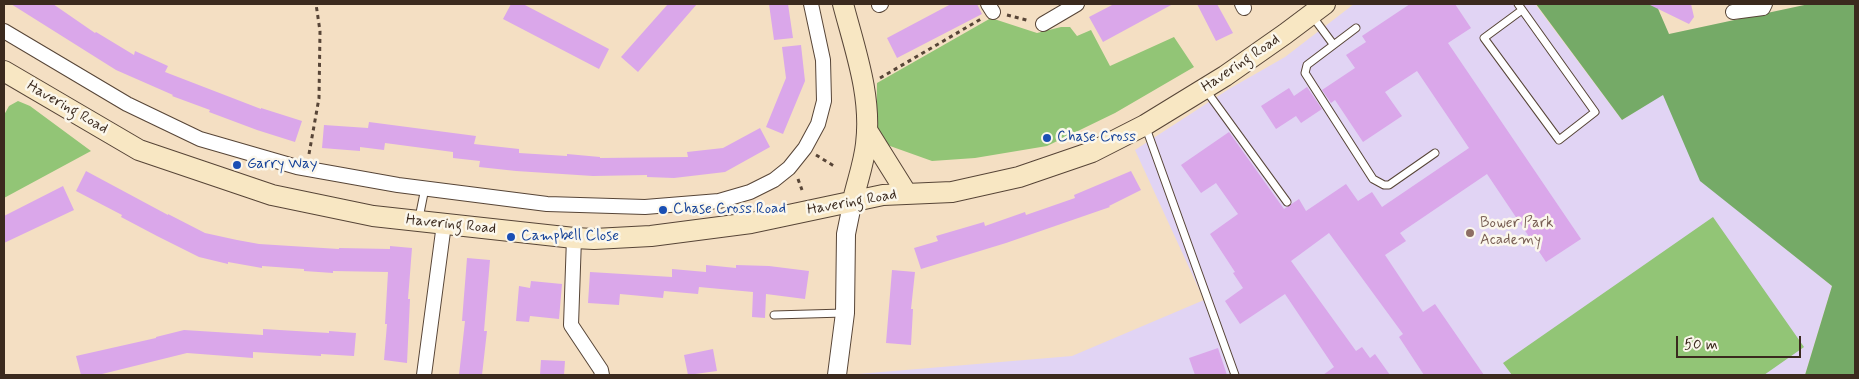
<!DOCTYPE html>
<style>
body{margin:0}
#map{position:relative;width:1859px;height:379px;overflow:hidden;background:#f4dfc3;font-family:Mynerve,sans-serif}
canvas{display:block}
.frame{position:absolute;inset:0;border:5px solid #3b2a1e;pointer-events:none}
.scale{position:absolute;left:1676px;top:336px;width:125px;height:22px;box-sizing:border-box;border:2px solid #3b2a1e;border-top:0;padding-left:6px;font-size:15px;line-height:18px;white-space:nowrap;color:#3b2a1e;-webkit-text-stroke:4px #fbf7ec;paint-order:stroke}
</style>
<div id="map">
<canvas width="1859" height="379"></canvas>
<div class="frame"></div>
<div class="scale">50 m</div>
</div>
<script>
const g = document.querySelector('canvas').getContext('2d');
g.lineJoin = 'round';
function fill(path, color) {
  g.fillStyle = color;
  g.fill(path, 'evenodd');
}
function trace(path, color, width, dash) {
  g.strokeStyle = color;
  g.lineWidth = width;
  g.lineCap = dash ? 'butt' : 'round';
  g.setLineDash(dash || []);
  g.stroke(path);
}
function label(font, color, halo, rows, align = 'center') {
  g.font = font + ' Mynerve,sans-serif';
  g.lineWidth = 5;
  g.setLineDash([]);
  g.textBaseline = 'middle';
  g.strokeStyle = halo;
  g.fillStyle = color;
  for (const [text, x, y, turn = 0] of rows) {
    g.save();
    g.translate(x, y);
    g.rotate((+turn || 0) * Math.PI / 180);
    g.textAlign = isNaN(turn) ? turn : align;
    if (halo) g.strokeText(text, 0, 0);
    g.fillText(text, 0, 0);
    g.restore();
  }
}
fill(new Path2D(`
 M1354 4H1535L1622 120 1663 94 1701 181 1832 286 1805 375H858V374L1072 356 1204 300 1135 150 1229 89 1285 57Z`), '#e1d4f4');
fill(new Path2D(`
 M991 18 1037 33 1061 27H1070L1077 36 1091 30 1110 66 1174 37 1194 67 1115 113 1047 146 975 158 932 161 876 141 877 83Z
 M18 101 30 106 91 151 4 198V115L9 106Z
 M1713 217 1804 347 1764 375H1512L1503 363Z`), '#92c576');
fill(new Path2D(`
 M1536 4H1656L1669 34 1809 4H1855V375H1805L1832 286 1700 181 1663 95 1622 120Z`), '#75aa67');
fill(new Path2D(`
 M11 4H53L95 33 96 32 134 55 135 51 168 66 165 72 261 109V108L302 121 295 142 257 130 209 112 210 110 172 96 173 95 116 70Z
 M511 4H523L609 49 599 69 503 19Z
 M668 4H697L638 72 621 57Z
 M769 4H788L793 38 774 40Z
 M951 4H977L982 14 897 58 887 38Z
 M1114 4H1173L1103 42 1089 17Z
 M1197 4H1217L1233 33 1216 41Z
 M1410 4H1455L1471 28 1448 43 1581 239 1546 262 1487 174 1400 233 1406 241 1385 255 1423 312 1435 304 1484 375H1424L1399 337 1403 334 1329 233 1291 261 1356 351 1362 347 1370 358 1375 354 1390 375H1323L1334 367 1285 294 1240 324 1225 301 1243 288 1233 273 1235 272 1210 234 1238 214 1216 183 1201 193 1181 165 1229 132 1284 209 1299 199 1306 211 1346 184 1358 201 1372 192 1382 207 1469 148 1417 71 1385 92 1402 116 1363 142 1335 100 1331 103 1322 90 1355 68 1346 55 1366 42 1362 36Z
 M1648 4H1691L1694 17 1689 24Z
 M801 45 805 81 783 134 766 127 786 78 782 47Z
 M1307 87 1322 109 1301 123 1296 116 1276 129 1261 106 1289 88 1294 96Z
 M369 122 476 136 474 144 519 149V153L567 156V154L600 157V158L688 157 687 152 723 148 760 128 770 147 725 172 674 178 647 177V175L593 176 516 171 479 167 480 161 453 158V152L385 143 384 150 360 147V151L322 148 324 125 368 128Z
 M86 171 168 215V214L205 233 237 240 259 244 339 249V248L390 249V246L412 248 408 299H410L407 363 384 360 387 324H385L388 272 333 271V273L304 271V269L262 266V268L228 262V264L199 257 157 236 121 217 122 215 76 191Z
 M1131 171 1141 190 1109 206 1110 207 1006 243 921 269 914 248 938 241 936 236 984 222 985 226 1025 212 1026 215 1075 198 1074 195Z
 M63 186 74 210 4 243V216Z
 M467 258 490 260 484 331H487L482 375H459L465 321H462Z
 M706 265 736 268V265L769 266 809 271 805 299 766 294 765 318 752 317 753 292 699 287 698 294 664 291 663 298 620 294 619 305 588 303 590 272 672 277V269L706 272Z
 M892 270 915 272 911 309H913L911 345 886 343Z
 M531 281 562 284 559 319 530 316 529 322 516 321 519 286 530 288Z
 M263 329 329 333V331L356 333 354 356 321 354V356L253 352V358L187 353 98 375H81L76 356 156 338V337L184 330 263 335Z
 M1218 348 1227 375H1195L1189 358Z
 M713 349 717 371 688 375 684 355Z
 M541 360 565 361 564 375H540Z`), '#daa7ea');
const service = new Path2D(`
 M1518 4 1595 112 1559 140 1484 38 1522 10
 M1313 17 1333 44
 M1356 28 1307 65 1305 73 1373 179 1384 185H1389L1435 153
 M1205 89 1287 202
 M1146 128 1235 375
 M419 218 425 188
 M774 315 844 313`);
const minor = new Path2D(`
 M988 4 993 12
 M1242 4 1244 8
 M879 5 881 4
 M1733 12 1763 8 1765 4
 M1043 24 1077 4
 M4 31 127 104 200 139 297 167 398 185 547 204 645 207 719 201 750 192 774 180 789 168 805 148 818 124 824 101 823 60 811 4
 M574 238 571 325 601 370 602 375
 M424 375 444 224`);
const tertiary = new Path2D(`
 M837 375 845 313 846 234 853 200`);
const secondary = new Path2D(`
 M843 4C855 50 872 96 866 144 864 163 857 182 853 200
 M4 71 139 150 272 195 373 216 574 238 594 239 651 236 751 223 883 195 952 192 1019 177 1092 152 1145 125 1225 76 1285 34 1325 4
 M867 130 907 194`);
trace(service, '#574537', 9);
trace(minor, '#574537', 16);
trace(tertiary, '#574537', 20);
trace(secondary, '#574537', 22);
trace(new Path2D(`
 M1007 15 1030 21
 M880 78 981 19
 M309 154 319 98 320 31 316 4
 M816 155 834 166
 M798 179 802 190`), '#574537', 3, [4, 4]);
trace(service, '#fff', 7);
trace(minor, '#fff', 14);
trace(tertiary, '#fff', 18);
trace(secondary, '#f8e7c3', 20);
for (const [x, y, r, color] of [
 [1047,138,5,"#1a4fb4"],
 [237,165,5,"#1a4fb4"],
 [663,210,5,"#1a4fb4"],
 [1470,233,5,"#8d6e63"],
 [511,237,5,"#1a4fb4"]
]) {
  const dot = new Path2D();
  dot.arc(x, y, r, 0, 2 * Math.PI);
  g.fillStyle = color;
  g.fill(dot);
  trace(dot, '#fbf7ec', 2);
}
label('15px', '#3b2a1e', '#fbf7ec', [
 ["Havering Road",1241,64,-34],
 ["Havering Road",67,108,30],
 ["Havering Road",852,203,-10],
 ["Havering Road",451,225,6]
]);
label('15px', '#164399', '#fbf7ec', [
 ["Chase Cross",1057,138],
 ["Garry Way",247,165],
 ["Chase Cross Road",673,210],
 ["Campbell Close",521,237]
], 'left');
label('15px', '#785e54', '#fbf7ec', [
 ["Bower Park",1480,224],
 ["Academy",1480,241]
], 'left');
</script>
